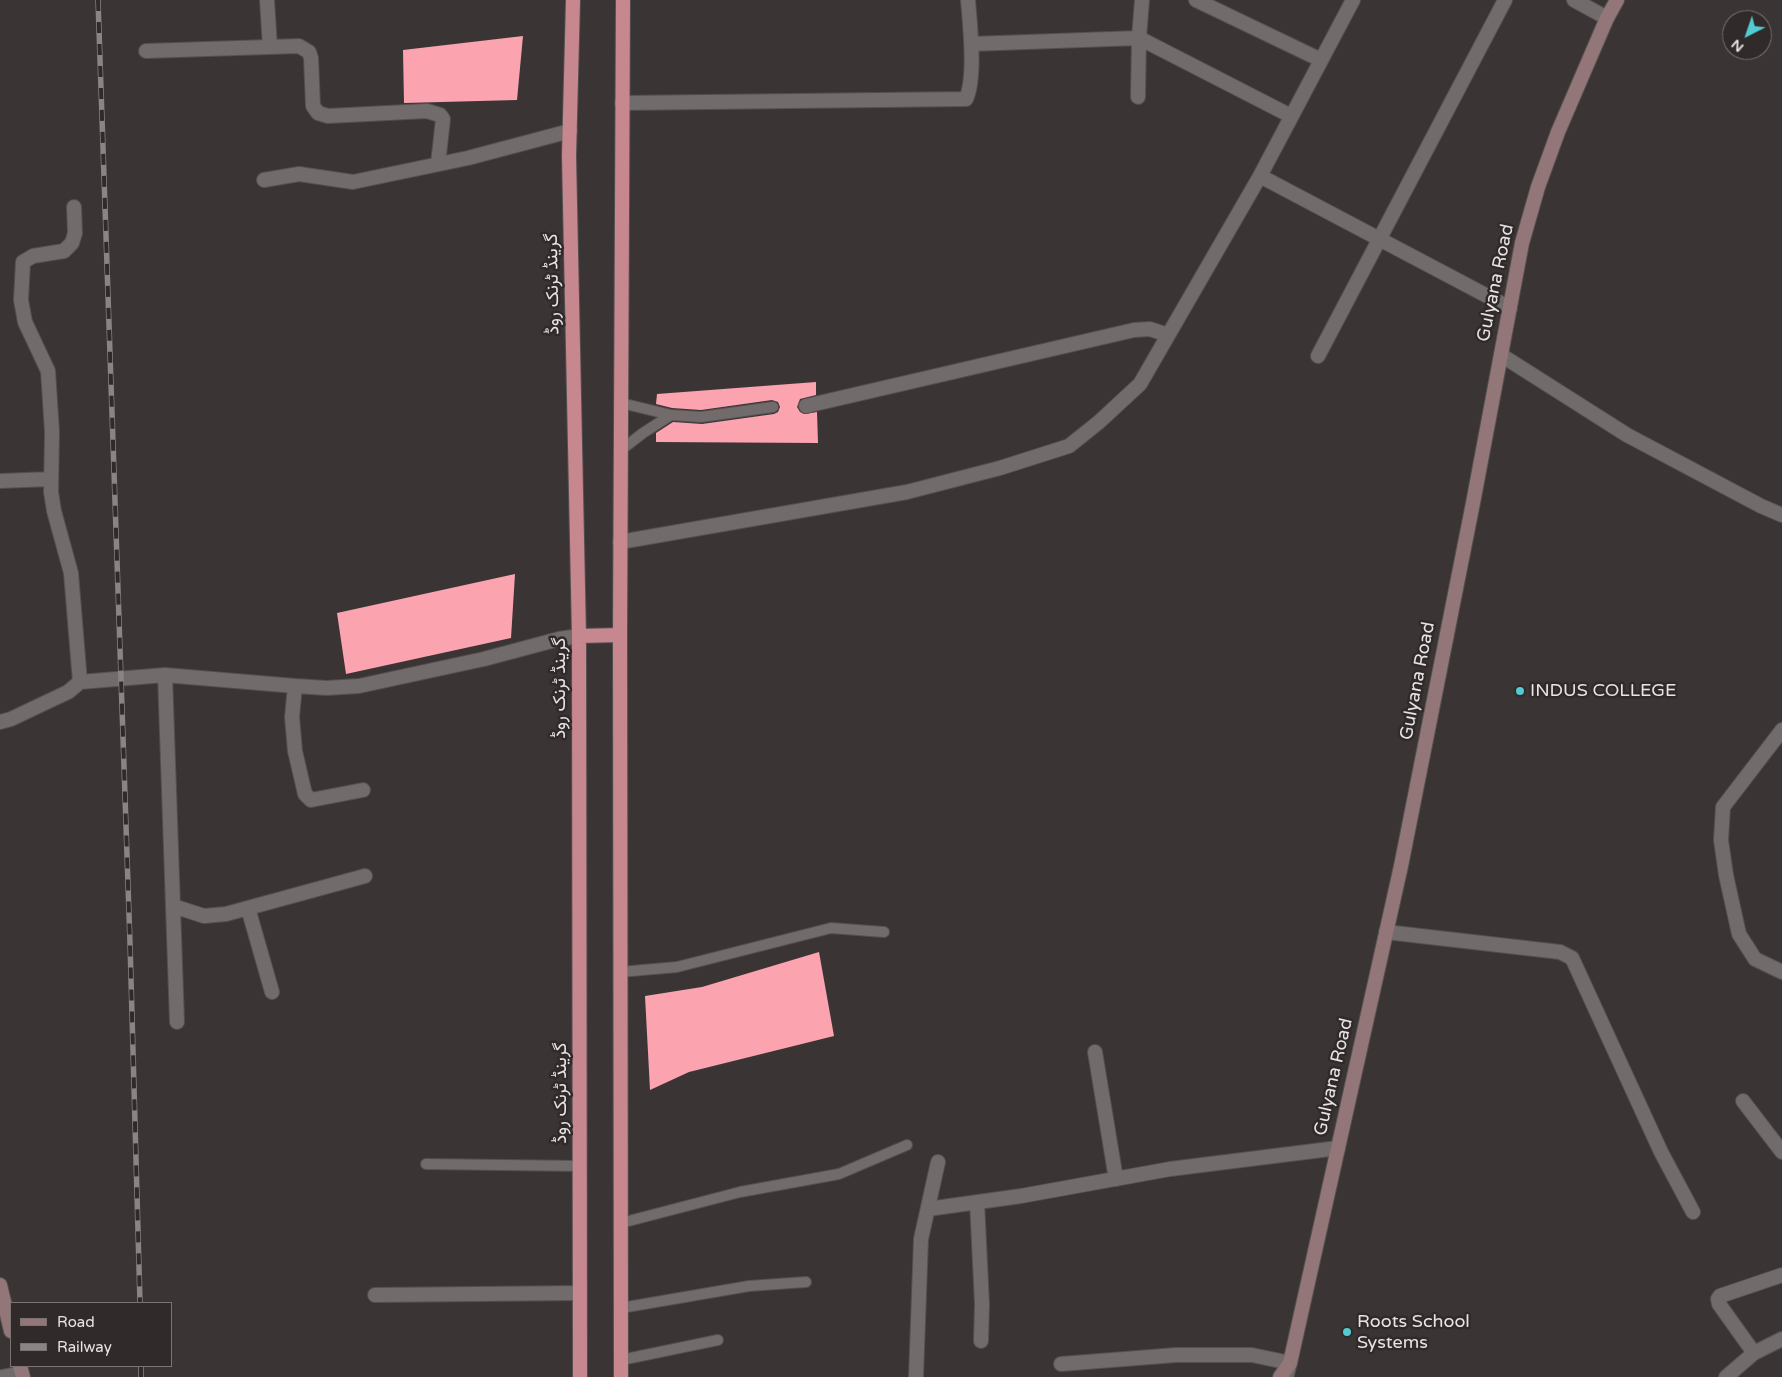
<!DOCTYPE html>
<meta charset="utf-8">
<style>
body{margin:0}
#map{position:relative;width:1782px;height:1377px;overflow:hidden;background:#3b3435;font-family:"Varela Round",sans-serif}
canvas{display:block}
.legend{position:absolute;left:10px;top:1302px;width:162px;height:65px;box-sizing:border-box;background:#312a2b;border:1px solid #7a7475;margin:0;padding:6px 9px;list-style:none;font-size:15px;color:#e8e3e4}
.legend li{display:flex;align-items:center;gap:10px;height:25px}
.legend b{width:25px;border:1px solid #7a7475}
.north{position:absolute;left:1722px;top:10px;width:50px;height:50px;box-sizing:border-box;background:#312a2b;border:1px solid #7a7475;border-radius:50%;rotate:221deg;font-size:14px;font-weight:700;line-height:20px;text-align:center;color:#e8e3e4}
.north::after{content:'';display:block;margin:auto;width:18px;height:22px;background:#51ccd3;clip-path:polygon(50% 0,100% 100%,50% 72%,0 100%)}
</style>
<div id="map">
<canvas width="1782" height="1377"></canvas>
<ul class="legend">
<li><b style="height:6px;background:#927678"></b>Road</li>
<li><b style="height:6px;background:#8a8485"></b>Railway</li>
</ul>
<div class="north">N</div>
</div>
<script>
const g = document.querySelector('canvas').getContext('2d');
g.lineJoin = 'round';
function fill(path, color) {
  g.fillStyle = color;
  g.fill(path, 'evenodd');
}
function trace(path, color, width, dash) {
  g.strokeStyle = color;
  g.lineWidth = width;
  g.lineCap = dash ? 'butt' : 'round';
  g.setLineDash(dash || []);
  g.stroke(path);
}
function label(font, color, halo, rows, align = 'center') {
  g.font = font + ' "Varela Round",Vazirmatn,sans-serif';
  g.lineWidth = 5;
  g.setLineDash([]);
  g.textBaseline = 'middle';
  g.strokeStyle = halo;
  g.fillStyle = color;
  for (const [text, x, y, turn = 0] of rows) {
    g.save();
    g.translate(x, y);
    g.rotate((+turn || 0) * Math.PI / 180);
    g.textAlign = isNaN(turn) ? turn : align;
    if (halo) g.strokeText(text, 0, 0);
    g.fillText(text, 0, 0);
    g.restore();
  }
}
fill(new Path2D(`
 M523 36 517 100 404 103 403 50Z
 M816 382V395L800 399 797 407 800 412 804 414 817 412 818 443 656 442V433L673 422 702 424 774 414 778 412 780 407 778 402 772 400 701 410 672 408 656 404 657 394Z
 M515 574 511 638 346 674 337 613Z
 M819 952 834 1036 689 1072 650 1090 645 996 702 987Z`), '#fba4af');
const service = new Path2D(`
 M621 403 671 415 701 417 773 407
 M621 450 643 433 671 415
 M620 972 677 967 831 928 884 932
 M426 1164 580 1166
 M621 1223 740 1192 839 1174 907 1145
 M621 1308 749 1286 806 1282
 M621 1360 718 1340`);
const minor = new Path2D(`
 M267 0 270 47
 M1196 0 1321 60
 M1574 0 1607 18
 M971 44 1139 38 1291 116
 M146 51 299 46 309 52 311 58 313 106 318 113 328 116 427 111 440 115 443 119 438 164
 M1138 97 1139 38 1142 0
 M622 103 966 99C976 77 970 25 968 0
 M1260 176 1510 308
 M264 180 299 174 353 182 468 158 570 131
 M74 207 75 233 72 243 64 251 33 256 23 262 21 300 25 322 48 371 52 432 51 492 54 511 71 573 80 682
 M1501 355 1627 435 1761 506 1782 515
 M1318 356 1505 0
 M806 406 1134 330 1150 329 1168 335
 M0 481 51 479
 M620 542 907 492 1000 468 1069 446 1099 422 1140 384 1260 176 1353 0
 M165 675 177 1022
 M295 686 292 717 295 751 305 794 311 800 363 790
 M0 722 11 719 51 700 68 692 80 682 165 675 295 686 327 688 359 686 484 659 559 639 579 636
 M1782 730 1723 807 1721 840 1726 875 1739 934 1755 959 1782 972
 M173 906 204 916 226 914 365 876
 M248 908 272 992
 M1386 932 1560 952 1572 958 1661 1152 1693 1212
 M1095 1052 1116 1179
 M1743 1101 1782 1152
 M977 1202 982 1304 981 1341
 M928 1209 1021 1196 1170 1169 1338 1148
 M375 1295 580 1293
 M1754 1353 1719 1304 1718 1299 1720 1296 1782 1275
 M1061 1364 1176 1355H1252L1290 1363 1287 1374
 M2 1377 22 1373
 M916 1377 921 1239 938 1162
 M1726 1377 1754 1353 1782 1339`);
const secondary = new Path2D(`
 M0 1285 11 1331
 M20 1366 23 1377
 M1280 1377 1290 1363 1401 866 1473 503 1522 243 1538 187 1558 132 1607 18 1617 0`);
const trunk = new Path2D(`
 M573 0 569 156 579 636 580 1377
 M579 636 620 635
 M621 1377 620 635 623 0`);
trace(service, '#555050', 12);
trace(minor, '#555050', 16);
trace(secondary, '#555050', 16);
trace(trunk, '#555050', 16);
trace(service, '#726b6b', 10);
trace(minor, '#726b6b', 14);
trace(secondary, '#927678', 14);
trace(trunk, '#c7878f', 14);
const rail = new Path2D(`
 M98 0 130 943 140 1303
 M141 1366V1377`);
trace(rail, '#8a8485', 5.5);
trace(rail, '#312a2b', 4, [11]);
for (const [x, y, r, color] of [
 [1520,691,5,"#51ccd3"],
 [1347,1332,5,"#51ccd3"]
]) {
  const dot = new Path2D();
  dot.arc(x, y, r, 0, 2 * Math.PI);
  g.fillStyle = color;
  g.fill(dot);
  trace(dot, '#312a2b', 2);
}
label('18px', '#e8e3e4', '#312a2b', [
 ["Gulyana Road",1496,283,-78],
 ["گرینڈ ٹرنک روڈ",553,284,-91],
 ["Gulyana Road",1418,681,-79],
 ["گرینڈ ٹرنک روڈ",560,688,-90],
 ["Gulyana Road",1334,1077,-77],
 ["گرینڈ ٹرنک روڈ",561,1093,-90]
]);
label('18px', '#e8e3e4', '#312a2b', [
 ["INDUS COLLEGE",1530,691],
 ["Roots School",1357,1322],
 ["Systems",1357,1343]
], 'left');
</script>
